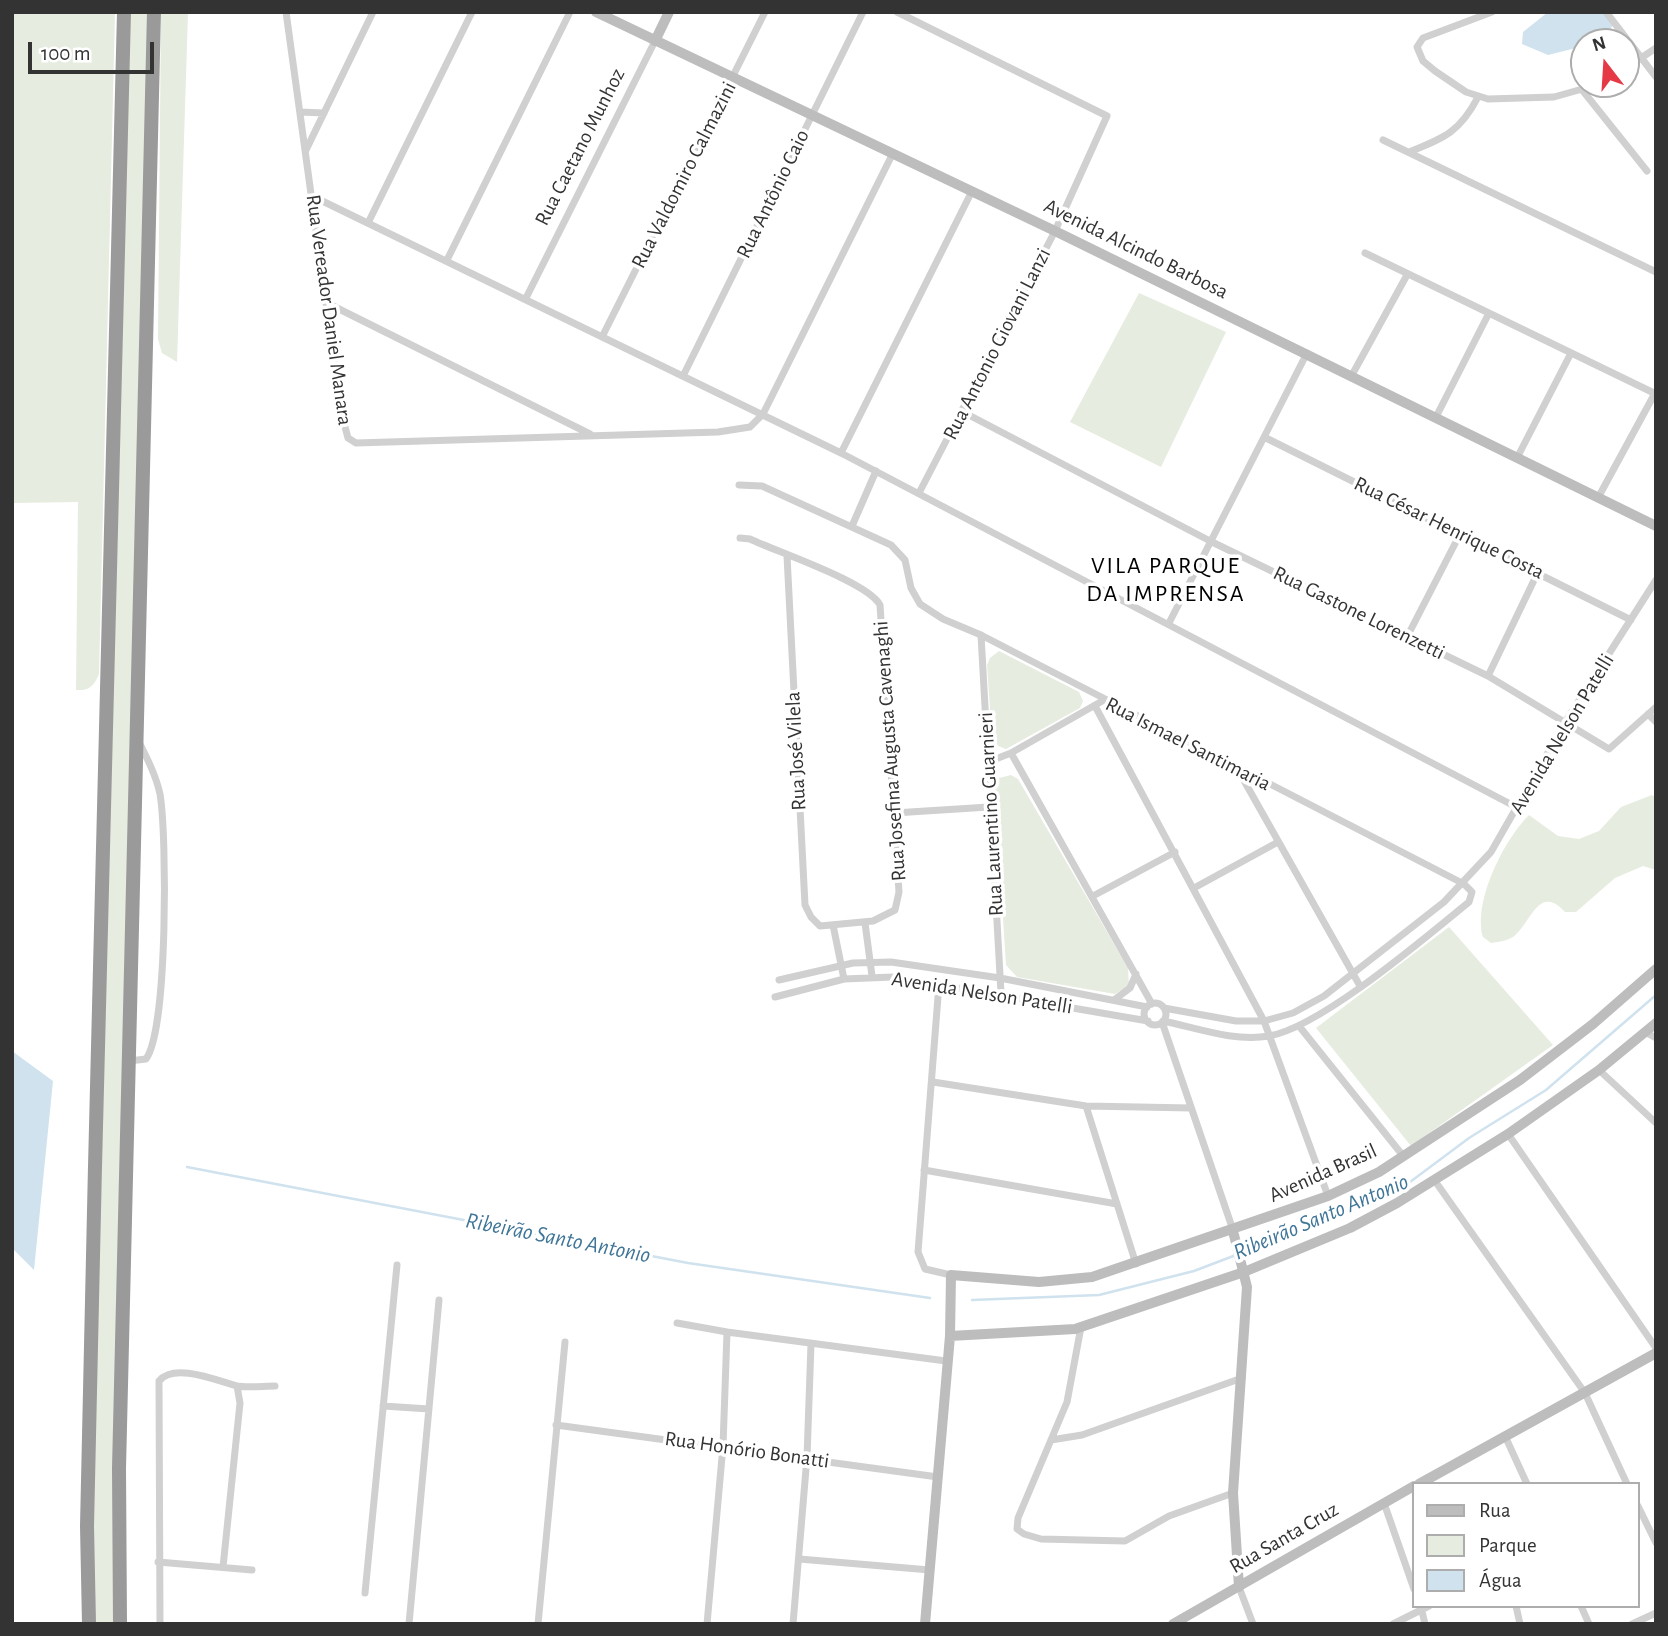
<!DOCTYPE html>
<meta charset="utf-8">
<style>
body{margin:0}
#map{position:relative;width:1668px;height:1636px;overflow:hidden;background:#fff;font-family:"Alegreya Sans",sans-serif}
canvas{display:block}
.frame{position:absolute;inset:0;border:14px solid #333;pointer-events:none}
.legend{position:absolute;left:1412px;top:1482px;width:228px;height:126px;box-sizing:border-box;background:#fff;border:2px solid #adadad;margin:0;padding:9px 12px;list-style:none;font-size:21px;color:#333}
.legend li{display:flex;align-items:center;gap:14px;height:35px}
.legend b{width:35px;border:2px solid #adadad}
.north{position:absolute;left:1570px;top:28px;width:70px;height:70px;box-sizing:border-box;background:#fff;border:2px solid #adadad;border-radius:50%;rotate:343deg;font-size:19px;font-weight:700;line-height:28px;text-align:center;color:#333}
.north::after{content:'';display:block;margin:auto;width:24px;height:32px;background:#e63946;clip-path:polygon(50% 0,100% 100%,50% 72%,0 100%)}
.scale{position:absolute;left:28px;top:42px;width:126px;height:32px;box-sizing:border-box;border:4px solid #333;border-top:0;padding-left:9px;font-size:21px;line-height:24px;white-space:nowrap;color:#333;-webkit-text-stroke:5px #fff;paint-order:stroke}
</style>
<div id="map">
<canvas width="1668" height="1636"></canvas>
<div class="frame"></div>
<ul class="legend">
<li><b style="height:9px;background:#bdbdbd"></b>Rua</li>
<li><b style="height:19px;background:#e6ecdf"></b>Parque</li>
<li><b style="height:19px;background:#cfe2ee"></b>Água</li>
</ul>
<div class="north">N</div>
<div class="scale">100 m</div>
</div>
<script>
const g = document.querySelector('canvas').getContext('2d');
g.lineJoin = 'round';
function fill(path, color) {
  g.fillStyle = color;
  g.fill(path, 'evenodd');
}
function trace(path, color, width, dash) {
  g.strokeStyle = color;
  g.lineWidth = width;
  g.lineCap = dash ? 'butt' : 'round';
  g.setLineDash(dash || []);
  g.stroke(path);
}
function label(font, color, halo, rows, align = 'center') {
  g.font = font + ' "Alegreya Sans",sans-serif';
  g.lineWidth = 7;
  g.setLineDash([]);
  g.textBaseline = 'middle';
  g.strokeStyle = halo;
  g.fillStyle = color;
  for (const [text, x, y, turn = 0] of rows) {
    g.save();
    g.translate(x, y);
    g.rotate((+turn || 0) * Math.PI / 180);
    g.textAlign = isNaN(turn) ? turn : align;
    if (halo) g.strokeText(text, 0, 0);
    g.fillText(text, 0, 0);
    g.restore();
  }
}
fill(new Path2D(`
 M12 12H115L99 674C94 686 89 691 76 690L78 502 12 503Z
 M129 12H149L115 1624H94L92 1562Z
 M161 12H188L177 362 162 353 158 339Z
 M1139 293 1226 332 1161 467 1070 422Z
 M999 651 1079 692 1083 701 1080 708 1006 749 998 746 992 737 987 665 990 658Z
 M1011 775 1018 779 1128 968 1129 986 1115 994 1017 977 1006 965 995 791 999 778Z
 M1652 795 1656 798V870L1643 866 1615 878 1576 912H1565C1538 883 1531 924 1513 937 1506 941 1498 942 1491 943L1483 937C1473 901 1504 840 1529 815L1558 836 1579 839 1599 831 1621 807Z
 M1449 927 1553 1045 1411 1146 1316 1028Z`), '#e6ecdf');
fill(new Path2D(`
 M1548 12H1603L1613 25C1606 37 1598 42 1584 42V46L1548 55 1522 44 1523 32Z
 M12 1051 53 1081 34 1270 12 1248Z`), '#cfe2ee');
trace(new Path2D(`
 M187 1167 688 1263 930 1298
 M1243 1253 1402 1188 1469 1138 1546 1090 1656 995
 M972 1300 1099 1295 1194 1271 1236 1255`), '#cfe2ee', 2.5);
trace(new Path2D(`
 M286 12 341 412 348 438 356 443 718 432 750 427 763 414 893 153
 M897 12 1107 116 1055 231 919 493
 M1492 12 1423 38 1417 47 1423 61 1435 71 1466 92 1488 99 1554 97 1600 84
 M1606 12 1656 77
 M1626 68 1656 48
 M1583 91 1647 171
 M300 112 324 113
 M1383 140 1656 272
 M306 150 373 12
 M1409 152C1444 138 1460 132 1478 97
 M312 196 841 453 1518 808
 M368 223 472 12
 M1365 253 1656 394
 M447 260 570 12
 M526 298 655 41
 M327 303 590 434
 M602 337 765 12
 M1352 375 1407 275
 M683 376 863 12
 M963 412 1212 542 1488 676 1609 749 1656 707
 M1436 417 1489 313
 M1266 438 1631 620
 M841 453 972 191
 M1518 456 1571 353
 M739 485 762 486 891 545 905 560 911 588 920 604 943 619 981 635 1464 884 1472 892 1469 902C1426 937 1321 1027 1269 1036 1234 1042 1197 1028 1163 1021
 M1599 496 1655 393
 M852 526 876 471
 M740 538 750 539C777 552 868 582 880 605L899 892 895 910 873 921 820 926 811 917 805 905 787 556
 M1169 623 1307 353
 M981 635 1001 993
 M1407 637 1460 534
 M1488 676 1538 572
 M1095 706 1264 1021 1328 1196
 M1648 714 1656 722
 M1011 753 1152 1004
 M988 762 1011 753 1104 700
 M1238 770 1360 986
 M894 813 989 807
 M1194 888 1278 842
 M1093 896 1175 852
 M865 923 872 976
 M833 925 844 979
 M779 980 853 963 891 962 1000 978 1147 1007
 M939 984 918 1252 925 1269 951 1275
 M775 997 844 979 893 977 1148 1021
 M1114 1000 1130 988 1136 974
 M1144 1014a11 11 0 1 1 22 0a11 11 0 1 1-22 0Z
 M1164 1008 1236 1021H1264L1293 1013 1324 996 1444 902 1491 852 1566 721 1656 580
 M1162 1022 1233 1230
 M1299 1026 1404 1157
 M1645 1032 1656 1038
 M129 1061 146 1059C168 1029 167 835 160 794 156 776 148 760 140 744
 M1599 1070 1656 1123
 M933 1082 1086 1106 1191 1108
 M1086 1106 1136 1264
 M1508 1134 1656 1348
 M924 1170 1117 1204
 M1435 1181 1585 1393 1627 1484
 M677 1323 727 1332 723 1446 707 1624
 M1081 1327 1067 1402 1018 1518 1017 1529 1024 1534 1041 1539 1125 1541 1169 1516 1233 1493
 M727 1332 946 1361
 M383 1406 429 1409
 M556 1425 938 1477
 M1505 1436 1527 1484
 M1051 1440 1082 1435 1242 1378
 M1384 1503 1414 1589
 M1638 1506 1656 1543
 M799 1559 930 1570
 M158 1562 252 1570
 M223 1567 240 1403 237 1386
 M1239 1587 1253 1624
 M365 1593 397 1265
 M1516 1606 1520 1624
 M1581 1606 1589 1624
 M1421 1607 1425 1624
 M160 1624 159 1381C174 1362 218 1381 237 1386 248 1388 264 1386 275 1386
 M409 1624 439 1300
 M538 1624 565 1342
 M793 1624 807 1457 811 1344
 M1393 1624 1429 1606
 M1632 1624 1656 1613`), '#d0d0d0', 7);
trace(new Path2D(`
 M596 12 1055 231 1656 526
 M655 41 669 12
 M1233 1231 1247 1287 1233 1493 1239 1587
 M950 1336 1075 1329 1244 1272 1350 1228 1397 1203 1508 1134 1599 1070 1656 1023
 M1419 1484 1656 1353
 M925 1624 950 1336 951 1275 1039 1282 1092 1277 1328 1196 1379 1172 1520 1080 1593 1024 1656 969
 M1173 1624 1414 1486`), '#bdbdbd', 10);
trace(new Path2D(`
 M89 1624 87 1526 95 1166 124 12
 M120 1624 119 1468 154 12`), '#9a9a9a', 14);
label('21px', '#333', '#fff', [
 ["Rua Caetano Munhoz",580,147,-63],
 ["Rua Valdomiro Calmazini",684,175,-63],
 ["Rua Antônio Caio",773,194,-64],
 ["Avenida Alcindo Barbosa",1136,249,26],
 ["Rua Vereador Daniel Manara",329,310,82],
 ["Rua Antonio Giovani Lanzi",997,344,-63],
 ["Rua César Henrique Costa",1449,528,26],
 ["Rua Gastone Lorenzetti",1359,613,26],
 ["Avenida Nelson Patelli",1562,734,-59],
 ["Rua Ismael Santimaria",1188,744,27],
 ["Rua José Vilela",796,751,-93],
 ["Rua Josefina Augusta Cavenaghi",890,751,-94],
 ["Rua Laurentino Guarnieri",991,814,-93],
 ["Avenida Nelson Patelli",982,993,9],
 ["Avenida Brasil",1323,1173,-24],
 ["Rua Honório Bonatti",747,1450,8],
 ["Rua Santa Cruz",1284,1538,-30]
]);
label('italic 23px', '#3f7597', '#fff', [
 ["Ribeirão Santo Antonio",1321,1217,-23],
 ["Ribeirão Santo Antonio",558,1238,11]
]);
g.letterSpacing = '2px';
label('24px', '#000', '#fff', [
 ["VILA PARQUE",1166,566],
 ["DA IMPRENSA",1166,594]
]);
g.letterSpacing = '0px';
</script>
